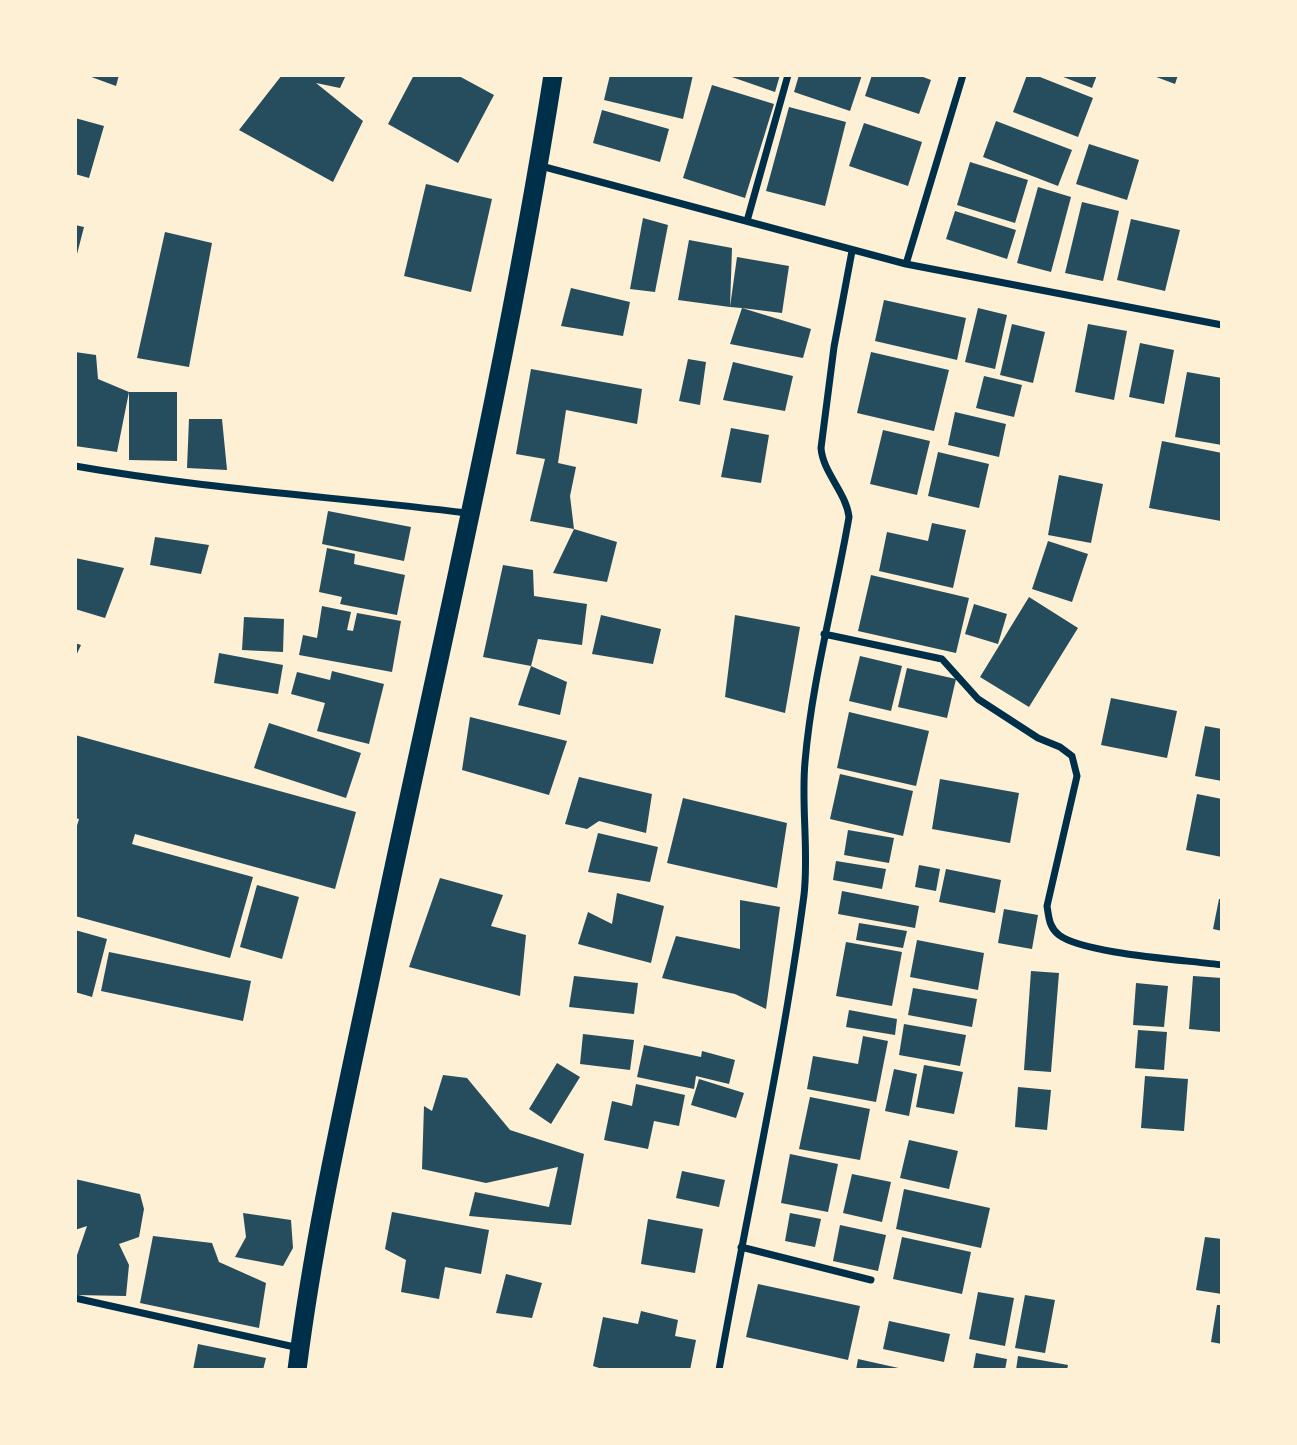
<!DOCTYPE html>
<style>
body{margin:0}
#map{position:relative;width:1297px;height:1445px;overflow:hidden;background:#fdf0d5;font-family:"Space Grotesk",sans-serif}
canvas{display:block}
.frame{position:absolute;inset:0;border:77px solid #fdf0d5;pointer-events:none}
</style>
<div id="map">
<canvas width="1297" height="1445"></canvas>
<div class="frame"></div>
</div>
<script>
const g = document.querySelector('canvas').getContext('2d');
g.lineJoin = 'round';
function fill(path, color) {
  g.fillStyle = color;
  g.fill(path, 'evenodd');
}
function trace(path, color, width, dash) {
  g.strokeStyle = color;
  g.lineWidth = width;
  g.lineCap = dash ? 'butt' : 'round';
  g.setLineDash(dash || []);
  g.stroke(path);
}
fill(new Path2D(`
 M86 75H119L116 86Z
 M282 75H346L340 88 316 83 363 121 333 182 239 130Z
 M414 75H457L494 95 458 163 388 124Z
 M610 75H693L683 119 604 100Z
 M726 75H780L775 92Z
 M799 75H862L850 111 794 92Z
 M872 75H918L931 80 919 114 865 96Z
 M1027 75H1035L1093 98 1078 137 1013 112Z
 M1058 75H1097L1092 88Z
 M1151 75H1178L1175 84Z
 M712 85 774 104 745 198 683 178Z
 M789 107 846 122 825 206 766 191Z
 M602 110 669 129 660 162 593 143Z
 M75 118 104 126 89 178 75 174Z
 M996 121 1072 150 1058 186 983 157Z
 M864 123 922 142 908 186 849 166Z
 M1089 144 1139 160 1127 200 1076 184Z
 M970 162 1028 180 1015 223 957 205Z
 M426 184 492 199 471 292 404 276Z
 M1038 187 1071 197 1051 272 1017 263Z
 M1082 202 1119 211 1103 281 1065 273Z
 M955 211 1016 230 1007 259 946 239Z
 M643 218 668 225 655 292 630 289Z
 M1131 219 1180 230 1165 291 1117 280Z
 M75 225 84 227 76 258H75Z
 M165 232 212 243 189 367 137 358Z
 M689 240 732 248 730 307 678 300Z
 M737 257 789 266 782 313 742 308 811 329 803 358 730 344 742 308 730 307Z
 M571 288 630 302 623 336 561 326Z
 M884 300 966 318 957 360 875 341Z
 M978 308 1007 315 995 369 965 362Z
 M1012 324 1045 332 1033 383 1000 375Z
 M1088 324 1127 331 1114 400 1075 392Z
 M1140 343 1174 350 1164 404 1129 397Z
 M75 352 96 355 98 379 129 392H177V461L129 460V392L117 452 75 446Z
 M871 352 949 370 934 431 857 413Z
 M688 359 706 362 700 405 679 401Z
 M733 362 793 376 785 411 723 400Z
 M531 369 642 389 637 424 566 410 558 463 576 467 570 496 574 529 530 521 545 459 516 454Z
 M1187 372 1222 378V445L1175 437Z
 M984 376 1022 385 1014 417 976 408Z
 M955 412 1006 424 999 457 948 445Z
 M189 419H222L227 470 187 468Z
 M731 428 769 435 761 483 721 477Z
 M883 430 930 441 917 495 870 484Z
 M1162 441 1222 453 1221 521 1149 508Z
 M938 452 989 464 979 508 928 496Z
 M1059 475 1103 484 1091 543 1048 535Z
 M328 511 411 527 404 561 322 544Z
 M932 523 966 530 953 588 879 571 887 532 928 541Z
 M574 529 617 542 607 582 553 573Z
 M155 537 209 545 201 574 150 565Z
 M1048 541 1088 554 1072 602 1032 589Z
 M327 548 355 554 354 564 405 575 397 615 340 604 342 597 319 592Z
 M75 558 124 568 105 618 75 609Z
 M503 565 533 570 534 596 587 604 582 645 538 639 531 666 483 657Z
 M871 575 969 598 956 653 858 631Z
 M1029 597 1078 628 1029 707 980 677Z
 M974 604 1007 614 998 644 965 634Z
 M322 606 351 612 347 630 353 631 357 613 401 621 392 672 299 655 303 635 317 638Z
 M601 615 661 629 653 664 592 654Z
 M735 615 800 627 785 713 725 697Z
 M244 617 284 619 283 652 242 650Z
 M75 643 81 645 75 658Z
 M219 653 283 665 278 694 214 683Z
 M860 656 902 666 891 711 849 701Z
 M531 666 567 682 560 715 518 705Z
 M907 668 956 679 947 718 898 707Z
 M332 671 384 684 369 744 317 731 325 703 291 694 297 672 330 680Z
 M1111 698 1177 711 1167 758 1101 745Z
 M849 712 929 731 916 786 837 768Z
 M470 717 567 741 549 795 462 770Z
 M269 723 361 753 346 798 254 768Z
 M1205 726 1222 729V781L1195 776Z
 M75 735 356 812 335 889 135 834 132 844 253 877 230 958 75 916V832L79 819 75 818Z
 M840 774 913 791 903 836 830 819Z
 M579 777 652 794 646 833 599 821 587 829 565 824Z
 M940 779 1019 793 1010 843 932 829Z
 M1197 794 1222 799V857L1186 850Z
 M683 798 787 823 777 888 667 863Z
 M848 830 894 838 889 863 844 855Z
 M598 833 658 847 650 882 588 872Z
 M836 861 886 869 882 889 833 880Z
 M919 865 940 869 936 891 915 887Z
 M946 869 1001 880 995 913 939 902Z
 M440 878 503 895 491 926 526 935 520 996 409 967Z
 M257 885 299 897 282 959 240 947Z
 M842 891 919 906 915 928 838 914Z
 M617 893 664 906 651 963 578 944 588 912 612 924Z
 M1219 899H1222V931L1213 929Z
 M740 900 780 907 766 1009 735 994 662 978 676 936 740 949Z
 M1004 909 1038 915 1032 949 998 943Z
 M859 923 907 931 903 948 856 940Z
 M75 930 107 939 92 997 75 992Z
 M917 940 984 953 978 990 910 977Z
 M846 942 902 952 892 1006 836 996Z
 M109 952 251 981 243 1021 101 991Z
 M1031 971 1059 973 1051 1072 1024 1070Z
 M574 976 638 983 634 1014 569 1007Z
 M1193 976 1222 978V1032L1189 1029Z
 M1136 983 1168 986 1164 1027 1133 1025Z
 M913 988 977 999 972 1027 908 1015Z
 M849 1010 897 1019 895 1035 846 1027Z
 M904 1024 966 1035 960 1066 899 1055Z
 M1138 1030 1167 1032 1164 1070 1135 1068Z
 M583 1034 634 1040 630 1070 580 1064Z
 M863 1036 888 1041 876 1102 807 1089 813 1056 858 1064Z
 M644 1045 701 1057 702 1051 735 1060 729 1084 696 1076 694 1089 637 1077Z
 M557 1063 580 1077 551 1124 529 1109Z
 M924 1065 963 1072 954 1114 916 1107Z
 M894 1069 917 1074 909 1116 885 1111Z
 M443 1075 467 1078 510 1130 584 1154 571 1225 469 1216 475 1192 549 1207 558 1167 486 1183 422 1169 424 1106 432 1111Z
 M1145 1076 1188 1079 1184 1131 1141 1128Z
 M699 1079 744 1093 736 1118 691 1105Z
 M636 1084 685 1095 679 1126 654 1121 648 1149 604 1140 612 1101 632 1106Z
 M1018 1087 1051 1090 1047 1130 1015 1127Z
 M810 1097 870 1109 860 1160 799 1149Z
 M909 1140 958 1151 949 1189 900 1178Z
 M790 1154 838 1164 828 1212 781 1203Z
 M682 1171 725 1180 719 1207 676 1198Z
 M852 1174 891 1182 882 1222 843 1213Z
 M75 1179 140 1194 144 1209 139 1237 119 1244 129 1265 126 1296 75 1295V1261L87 1226 75 1230Z
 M904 1189 990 1208 981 1248 896 1229Z
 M392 1212 489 1230 481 1274 445 1267 439 1299 401 1292 406 1260 385 1249Z
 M243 1213 291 1220 293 1248 283 1266 235 1257 246 1237Z
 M790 1213 821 1219 815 1247 785 1241Z
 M648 1219 703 1229 695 1273 641 1264Z
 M840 1225 886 1235 878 1271 833 1261Z
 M153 1236 212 1243 219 1262 266 1283 259 1328 140 1303Z
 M902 1237 971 1252 962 1294 893 1279Z
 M1205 1237 1222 1239V1294L1196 1290Z
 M506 1274 542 1283 532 1318 496 1313Z
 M758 1284 860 1306 848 1360 746 1337Z
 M978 1292 1014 1298 1005 1346 969 1339Z
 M1025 1295 1055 1300 1045 1353 1015 1348Z
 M1217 1305H1222V1344L1211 1342Z
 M641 1311 678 1320 675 1336 696 1340 690 1370H605L593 1366 603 1317 638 1324Z
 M889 1321 950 1334 944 1362 883 1349Z
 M198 1344 266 1358 263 1370H193Z
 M976 1353 1007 1359 1005 1370H973Z
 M1018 1356 1068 1365 1067 1370H1016Z
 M858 1359 903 1369V1370H856Z`), '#264d5e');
trace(new Path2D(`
 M541 166 906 264 1222 325
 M747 221 788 75
 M906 264 963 75
 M75 466C205 489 337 497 467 513
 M824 634 942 659 978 699 1038 738 1060 747 1072 756 1077 776 1047 906C1049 918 1049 927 1059 935 1084 954 1187 960 1222 965
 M741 1247 871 1280
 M75 1298 299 1348
 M719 1370C747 1211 783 1055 804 895 809 851 801 806 805 762 812 679 835 599 849 517 846 492 823 473 821 448L834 347 852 251`), '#003049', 7);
trace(new Path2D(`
 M297 1370C314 1234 345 1099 373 966 435 669 506 375 553 75`), '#003049', 19);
</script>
